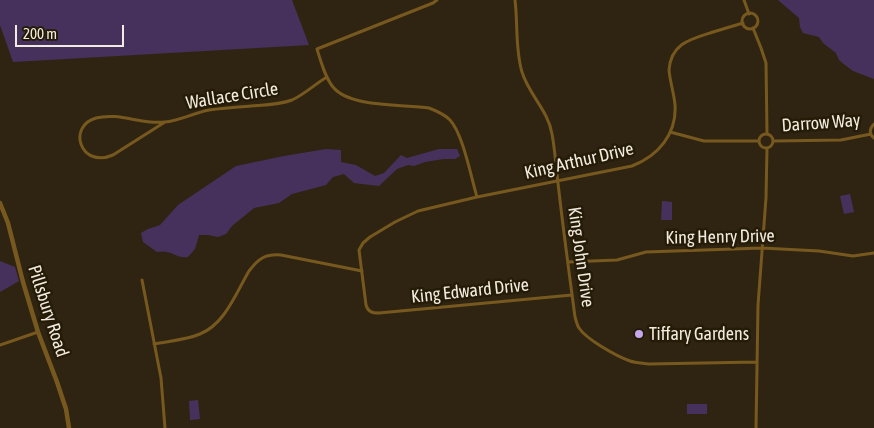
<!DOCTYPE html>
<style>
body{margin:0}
#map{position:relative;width:874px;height:428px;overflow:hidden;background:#2f2411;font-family:"Asap Condensed",sans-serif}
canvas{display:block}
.scale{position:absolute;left:15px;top:25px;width:109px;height:22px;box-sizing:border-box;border:2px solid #f2ebdf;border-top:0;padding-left:6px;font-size:15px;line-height:18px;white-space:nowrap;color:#f2ebdf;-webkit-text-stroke:4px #251b07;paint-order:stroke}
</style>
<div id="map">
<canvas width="874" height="428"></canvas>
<div class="scale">200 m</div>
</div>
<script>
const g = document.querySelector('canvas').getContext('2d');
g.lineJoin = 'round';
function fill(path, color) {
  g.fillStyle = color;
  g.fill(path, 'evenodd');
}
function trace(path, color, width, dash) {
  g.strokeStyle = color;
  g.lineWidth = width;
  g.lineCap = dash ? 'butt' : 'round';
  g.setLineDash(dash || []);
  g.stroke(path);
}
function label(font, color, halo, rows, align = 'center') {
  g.font = font + ' "Asap Condensed",sans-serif';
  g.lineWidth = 5;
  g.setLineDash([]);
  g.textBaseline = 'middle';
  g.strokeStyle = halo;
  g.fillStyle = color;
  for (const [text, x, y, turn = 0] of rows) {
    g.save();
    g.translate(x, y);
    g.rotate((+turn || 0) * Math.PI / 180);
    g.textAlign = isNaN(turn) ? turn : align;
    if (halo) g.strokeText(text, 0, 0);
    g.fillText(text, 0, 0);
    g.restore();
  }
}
fill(new Path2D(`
 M0 0H292L309 45 13 62 0 25Z
 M778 0H874V79L853 71 845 65 839 60 836 53 823 43 819 37 803 33 800 27 799 18Z
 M326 149 341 150V162L356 165 375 176 384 173 401 155 407 158 439 149H457L460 156 455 159H444L425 162 414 166 408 165 397 169 379 186 354 183 344 174 333 177 326 185 292 194 279 203 254 208 232 226 226 234 218 237 208 235H199L195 249 188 257C176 259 172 249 157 252L143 242 141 233 148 229 160 225 178 205 236 166 284 156Z
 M850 194 854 212 844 214 840 196Z
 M662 201 672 202V220H661Z
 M0 261 15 267 19 281 0 292Z
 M198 400 200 419 190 420 189 401Z
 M687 404H707V414H687Z`), '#46315d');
trace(new Path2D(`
 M437 0 433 3 317 49C321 62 325 77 333 87 350 108 404 104 429 108 437 111 444 114 450 120 463 134 471 177 477 197
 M515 0C518 24 515 49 522 72 529 95 548 110 552 134 555 150 556 167 558 183 563 228 569 272 575 317 576 320 577 325 579 328 586 339 616 356 630 361 636 363 643 363 649 364L757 362
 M744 0 749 14
 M742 21a8 8 0 1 1 16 0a8 8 0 1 1-16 0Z
 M753 28 761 48 766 63 767 133
 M165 122 113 155C80 169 67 126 96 118 119 112 142 125 165 122 178 121 194 113 209 110 222 108 237 107 251 106 264 105 279 105 292 100 305 94 315 84 327 77
 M874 124C869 129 869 134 874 138
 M670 132 704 141H759
 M759 141a7 7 0 1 1 14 0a7 7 0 1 1-14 0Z
 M774 141 841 140 871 134
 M568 262 617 260 646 252 762 248 819 251 853 256 874 253
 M142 280 161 378 165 428
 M572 295 379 313C372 313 368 312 366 305L359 250 363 243 370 237 395 222 418 211 477 197 632 166C658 156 677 134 675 105 674 93 670 82 669 70 671 43 691 39 713 32 723 29 733 26 743 23
 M154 344C169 341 186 340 200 334 225 324 236 293 249 271 259 258 265 254 281 255L362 271
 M0 345 38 332
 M756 428 758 305 766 198 767 148`), '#77591f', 3);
trace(new Path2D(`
 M0 203 8 223 23 282 38 332 57 382 66 409 69 428`), '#77591f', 4.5);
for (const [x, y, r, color] of [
 [639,334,5,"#c7a6f0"]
]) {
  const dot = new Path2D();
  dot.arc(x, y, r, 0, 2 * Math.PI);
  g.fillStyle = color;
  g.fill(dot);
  trace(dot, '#251b07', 2);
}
label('18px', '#f2ebdf', '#251b07', [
 ["Wallace Circle",232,96,-9],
 ["Darrow Way",821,123,-4],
 ["King Arthur Drive",579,161,-13],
 ["King Henry Drive",720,237,-1],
 ["King John Drive",581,257,82],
 ["King Edward Drive",470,291,-6],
 ["Pillsbury Road",48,311,72]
]);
label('18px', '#f2ebdf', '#251b07', [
 ["Tiffary Gardens",649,334]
], 'left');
</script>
